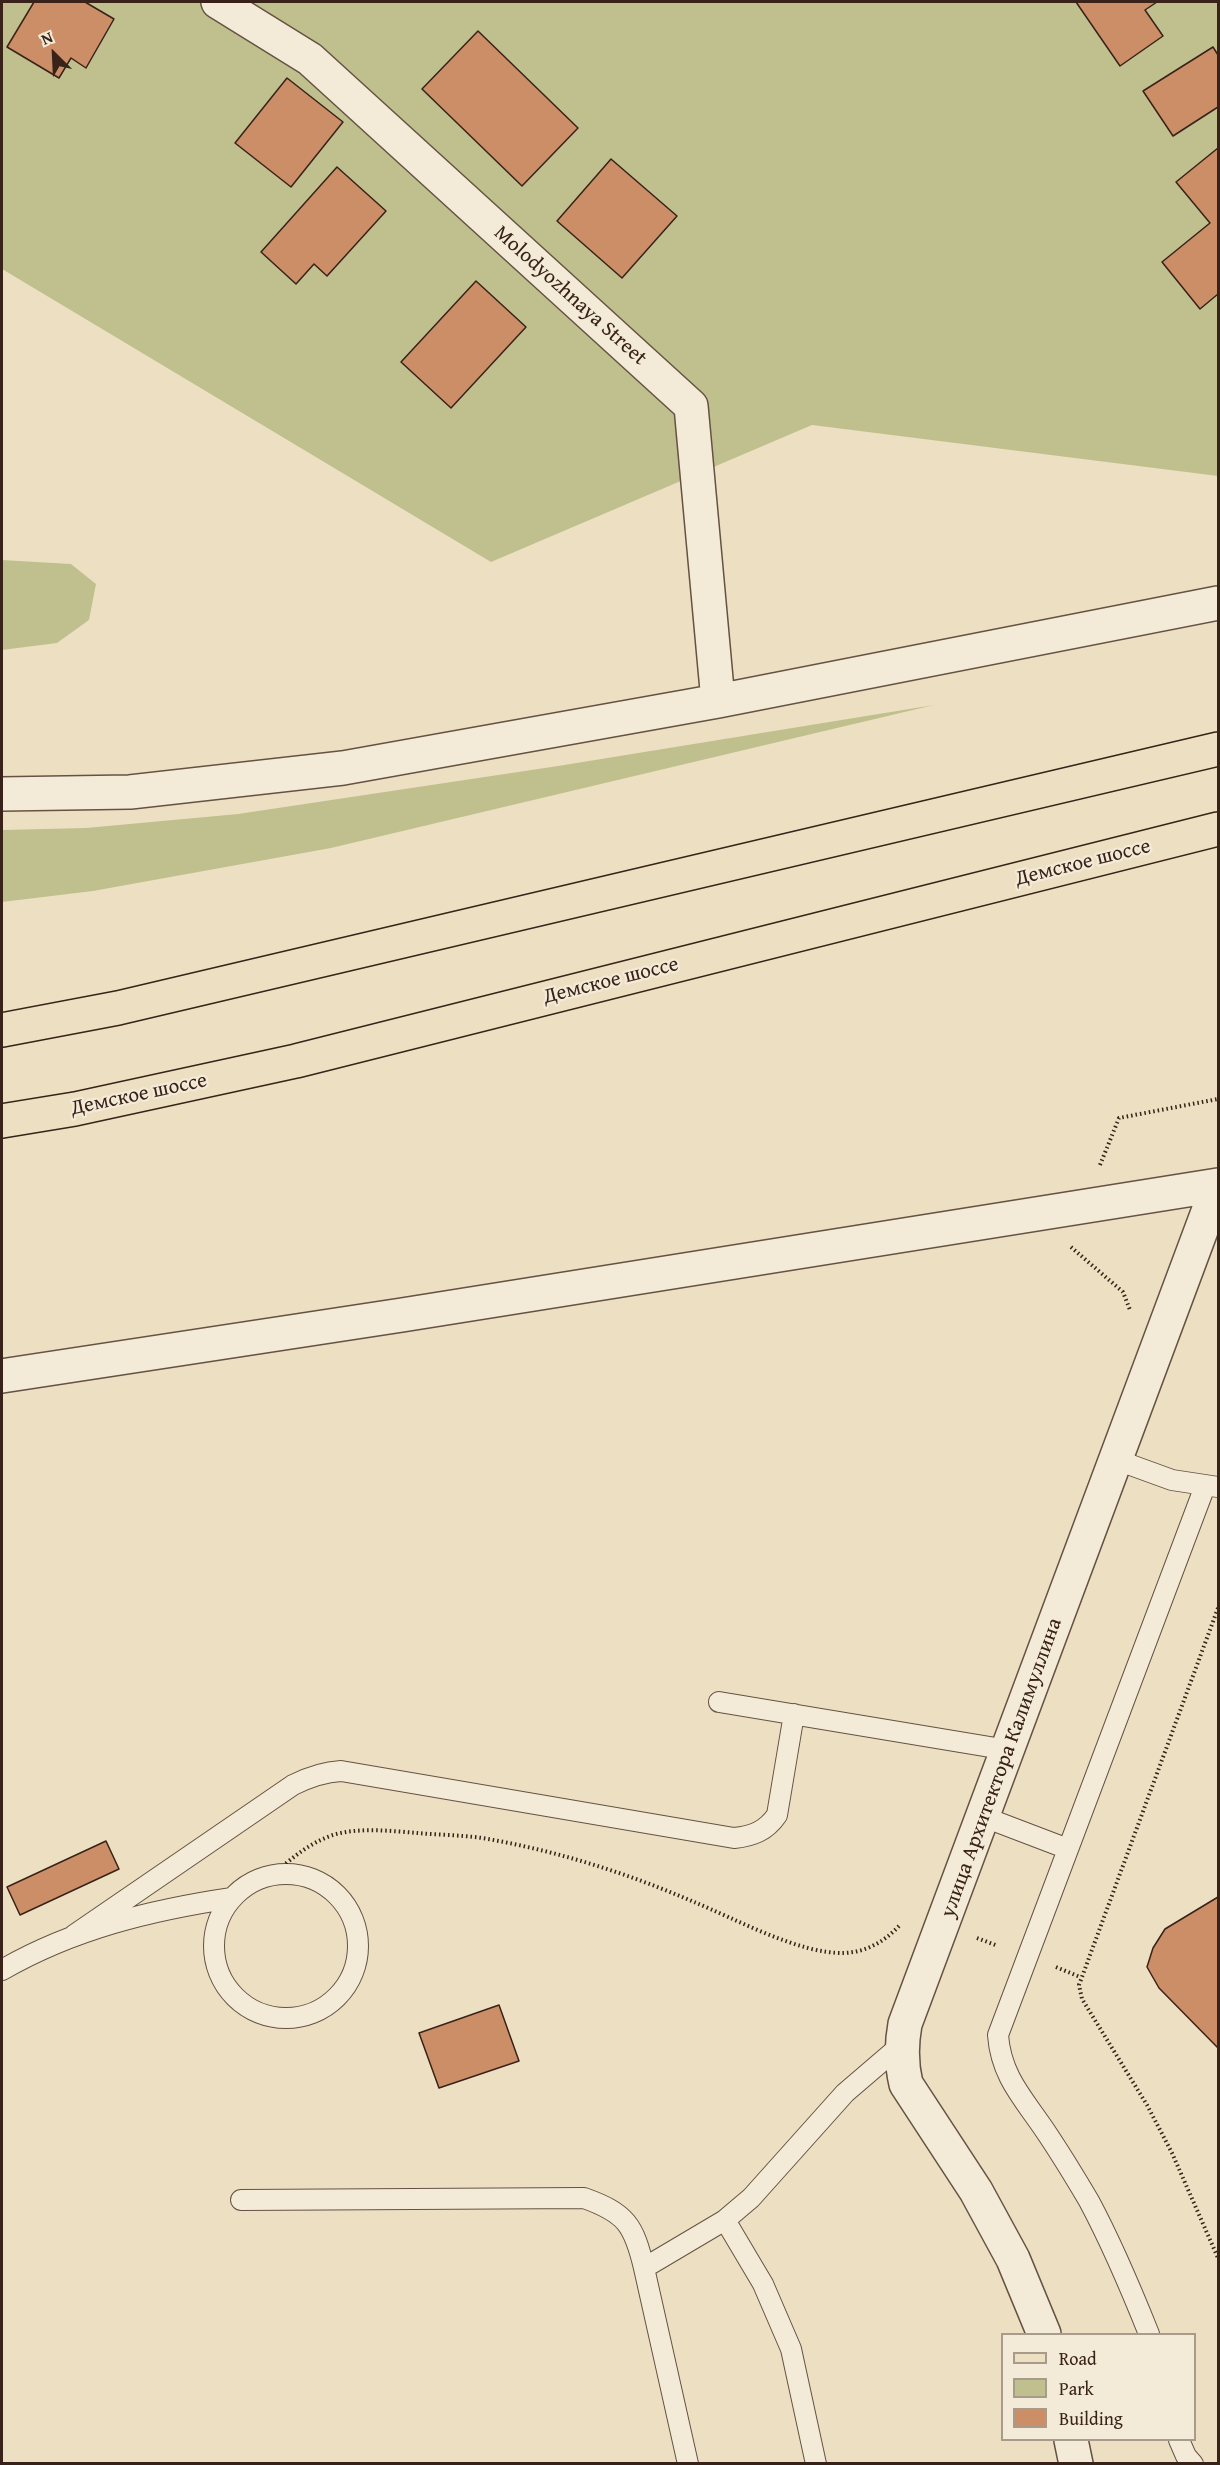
<!DOCTYPE html>
<meta charset="utf-8">
<style>
body{margin:0}
#map{position:relative;width:1220px;height:2465px;overflow:hidden;background:#ede0c2;font-family:"Gentium Book Plus",serif}
canvas{display:block}
.frame{position:absolute;inset:0;border:3px solid #382219;pointer-events:none}
.legend{position:absolute;left:1001px;top:2333px;width:195px;height:108px;box-sizing:border-box;background:#f3ebd7;border:2px solid #a89b8b;margin:0;padding:8px 10px;list-style:none;font-size:18px;color:#382219}
.legend li{display:flex;align-items:center;gap:12px;height:30px}
.legend b{width:30px;border:2px solid #a89b8b}
.north{position:absolute;left:24px;top:24px;width:60px;height:60px;-webkit-text-stroke:4px #f3ebd7;paint-order:stroke;rotate:336deg;font-size:16px;font-weight:700;line-height:24px;text-align:center;color:#382219}
.north::after{content:'';display:block;margin:auto;width:21px;height:27px;background:#382219;clip-path:polygon(50% 0,100% 100%,50% 72%,0 100%)}
</style>
<div id="map">
<canvas width="1220" height="2465"></canvas>
<div class="frame"></div>
<ul class="legend">
<li><b style="height:8px;background:#ede0c2"></b>Road</li>
<li><b style="height:16px;background:#c0c08e"></b>Park</li>
<li><b style="height:16px;background:#cb8e66"></b>Building</li>
</ul>
<div class="north">N</div>
</div>
<script>
const g = document.querySelector('canvas').getContext('2d');
g.lineJoin = 'round';
function fill(path, color) {
  g.fillStyle = color;
  g.fill(path, 'evenodd');
}
function trace(path, color, width, dash) {
  g.strokeStyle = color;
  g.lineWidth = width;
  g.lineCap = dash ? 'butt' : 'round';
  g.setLineDash(dash || []);
  g.stroke(path);
}
function label(font, color, halo, rows, align = 'center') {
  g.font = font + ' "Gentium Book Plus",serif';
  g.lineWidth = 4.5;
  g.setLineDash([]);
  g.textBaseline = 'middle';
  g.strokeStyle = halo;
  g.fillStyle = color;
  for (const [text, x, y, turn = 0] of rows) {
    g.save();
    g.translate(x, y);
    g.rotate((+turn || 0) * Math.PI / 180);
    g.textAlign = isNaN(turn) ? turn : align;
    if (halo) g.strokeText(text, 0, 0);
    g.fillText(text, 0, 0);
    g.restore();
  }
}
fill(new Path2D(`
 M2 2H1218V476L812 425 491 562 2 269Z
 M2 560 71 564 96 584 89 620 57 643 2 650Z
 M934 705 331 848 93 891 2 902V830L86 828 238 814 558 766Z`), '#c0c08e');
const building = new Path2D(`
 M34 2H85L114 19 86 68 71 58 59 78 7 47Z
 M1076 2H1157L1145 10 1163 36 1120 66Z
 M478 31 578 128 522 186 422 89Z
 M1213 47 1218 55V107L1173 136 1143 91Z
 M287 78 343 122 291 187 235 143Z
 M1218 148V294L1200 309 1162 262 1210 223 1176 182Z
 M611 159 677 216 622 278 557 221Z
 M337 167 386 211 327 276 314 264 296 284 261 252Z
 M476 281 526 327 451 408 401 362Z
 M106 1841 119 1869 20 1915 7 1887Z
 M1218 1897V2048L1159 1988 1147 1967 1153 1948 1165 1929Z
 M499 2005 519 2061 439 2088 419 2033Z`);
fill(building, '#cb8e66');
trace(building, '#382219', 1.5);
const service = new Path2D(`
 M1117 1460 1172 1480 1218 1487
 M719 1702 1008 1750
 M984 1817 1068 1849
 M214 1946a72 72 0 1 1 144 0a72 72 0 1 1-144 0Z
 M74 1935 293 1785C309 1777 323 1772 341 1771L734 1838C753 1836 766 1831 777 1815L794 1714
 M2 1970C73 1929 151 1910 232 1898
 M241 2200 584 2198C626 2213 634 2225 644 2268L725 2220 751 2198 845 2093 901 2045
 M725 2220 763 2284 791 2349 816 2464
 M644 2268 688 2464
 M1149 2334C1131 2289 1112 2244 1089 2201 1076 2179 1062 2156 1048 2135 1026 2101 1001 2078 998 2035L1205 1486
 M1179 2440 1186 2456 1193 2464`);
const minor = new Path2D(`
 M218 2 310 59 691 406 718 701
 M2 794 130 792 343 768 718 701 1218 603
 M2 1376 402 1315 1218 1185 905 2024C901 2046 901 2063 906 2084L976 2191 1013 2259 1044 2334
 M1071 2440 1076 2464`);
const primary = new Path2D(`
 M2 1030 118 1008 1218 749
 M2 1121 75 1109 296 1061 1218 829`);
trace(service, '#655243', 22);
trace(minor, '#655243', 36);
trace(primary, '#382219', 36);
trace(new Path2D(`
 M1100 1165 1119 1118 1218 1099
 M1071 1247 1123 1292 1130 1310
 M1218 1608 1079 1985 1082 1999 1147 2105 1172 2153 1218 2258
 M272 1875C291 1859 309 1843 333 1835 359 1827 391 1831 418 1833 439 1835 461 1835 482 1838 554 1850 627 1873 694 1902 736 1919 799 1954 844 1953 866 1952 884 1942 899 1926
 M977 1938 998 1946
 M1056 1967 1080 1977`), '#382219', 4, [1.5, 3]);
trace(service, '#f3ebd7', 20);
trace(minor, '#f3ebd7', 33);
trace(primary, '#ede0c2', 33);
label('21px', '#382219', '#f3ebd7', [
 ["Molodyozhnaya Street",570,296,42],
 ["Демское шоссе",1083,863,-14],
 ["Демское шоссе",611,981,-14],
 ["Демское шоссе",139,1095,-12],
 ["улица Архитектора Калимуллина",1002,1768,-70]
]);
</script>
